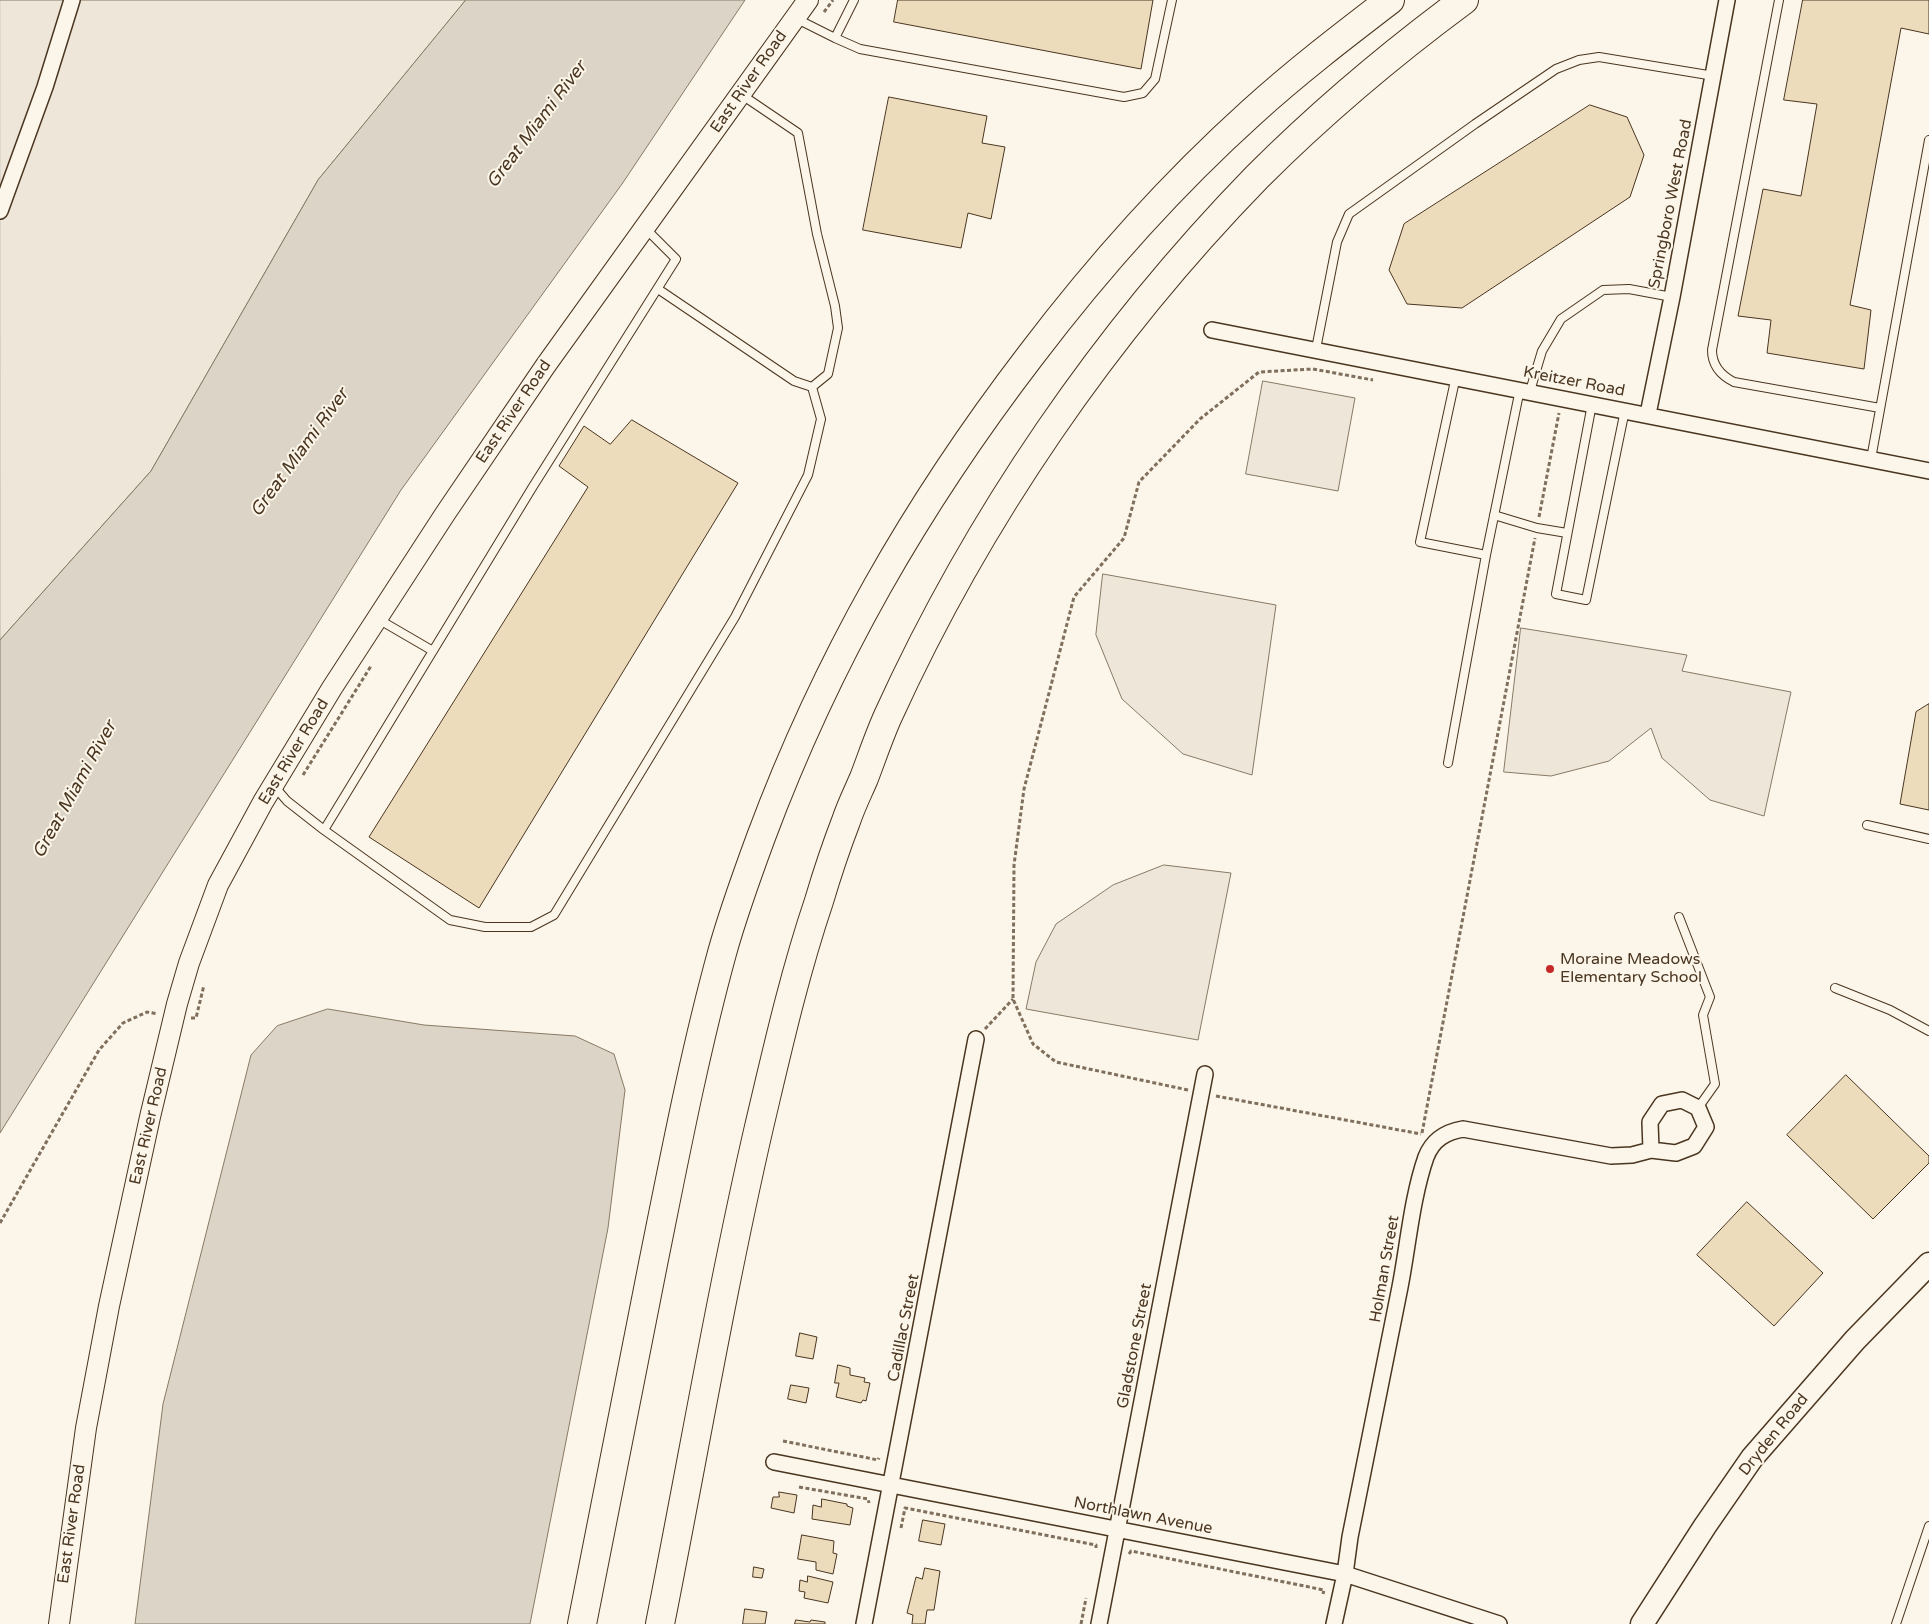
<!DOCTYPE html>
<style>
body{margin:0}
canvas{display:block;background:#fbf6e9}
</style>
<canvas width="1929" height="1624"></canvas>
<script>
const g = document.querySelector('canvas').getContext('2d');
g.lineJoin = 'round';
function fill(path, color) {
  g.fillStyle = color;
  g.fill(path, 'evenodd');
}
function trace(path, color, width, dash) {
  g.strokeStyle = color;
  g.lineWidth = width;
  g.lineCap = dash ? 'butt' : 'round';
  g.setLineDash(dash || []);
  g.stroke(path);
}
function label(font, color, halo, rows, align = 'center') {
  g.font = font + ' "Varela Round",sans-serif';
  g.lineWidth = 4;
  g.setLineDash([]);
  g.textBaseline = 'middle';
  g.strokeStyle = halo;
  g.fillStyle = color;
  for (const [text, x, y, turn = 0] of rows) {
    g.save();
    g.translate(x, y);
    g.rotate((+turn || 0) * Math.PI / 180);
    g.textAlign = isNaN(turn) ? turn : align;
    if (halo) g.strokeText(text, 0, 0);
    g.fillText(text, 0, 0);
    g.restore();
  }
}
const green = new Path2D(`
 M0 0H466L318 180 151 471 0 640Z
 M1263 381 1355 398 1338 491 1246 474Z
 M1103 574 1276 605 1252 775 1183 754 1122 699 1096 635Z
 M1521 628 1687 655 1682 671 1791 692 1764 816 1710 800 1662 758 1651 728 1609 761 1551 776 1504 772Z
 M1164 865 1231 873 1198 1040 1026 1009 1036 962 1056 924 1113 885Z`);
fill(green, '#ede6d9');
trace(green, '#887966', 1);
const water = new Path2D(`
 M466 0H745L622 184 401 490 0 1133V640L151 471 318 180Z
 M328 1009 424 1025 575 1036 614 1054 625 1090 608 1228 530 1624H135L163 1404 251 1055 277 1026Z`);
fill(water, '#dcd4c6');
trace(water, '#887966', 1);
const building = new Path2D(`
 M898 0H1153L1141 69 894 22Z
 M1803 0H1929V34L1901 28 1850 305 1871 310 1864 369 1767 353 1771 320 1738 316 1763 189 1801 196 1817 104 1784 100Z
 M889 97 987 116 982 143 1005 147 991 219 968 213 961 248 863 230Z
 M1590 105 1627 117 1644 155 1630 197 1462 308 1407 304 1389 270 1404 224Z
 M632 420 738 483 479 908 369 837 588 487 559 466 584 426 610 444Z
 M1929 704V810L1900 804 1916 712Z
 M1846 1075 1929 1156V1163L1873 1219 1787 1135Z
 M1747 1202 1823 1273 1774 1326 1697 1255Z
 M800 1333 817 1337 813 1359 796 1356Z
 M838 1365 850 1368V1375L865 1378 864 1382 870 1383 866 1401 863 1400 861 1403 836 1397 839 1383H835Z
 M791 1385 809 1388 806 1403 788 1399Z
 M779 1492 797 1495 794 1513 771 1508 773 1497H779Z
 M822 1499 847 1504V1506L853 1508 850 1525 812 1519 813 1505 821 1507Z
 M923 1520 945 1524 941 1545 919 1541Z
 M802 1535 834 1541 833 1553 837 1554 833 1574 816 1570V1562L798 1559Z
 M754 1567 764 1569 762 1578 753 1577Z
 M925 1568 940 1571 934 1610H927L925 1624H912L913 1615 907 1613 916 1577 922 1579Z
 M808 1576 833 1582 828 1603 804 1598 805 1592 799 1591 800 1580 807 1582Z
 M745 1609 767 1612 765 1624H743Z
 M796 1620 810 1622 811 1620 825 1622V1624H795Z`);
fill(building, '#ecdcbc');
trace(building, '#4a3520', 1);
const service = new Path2D(`
 M1779 0 1712 350C1712 365 1720 375 1734 382L1880 408
 M795 18 835 38 854 0
 M835 38 860 49 1124 97 1143 93 1155 79 1172 0
 M658 289 794 381 812 387 828 374 838 328 835 306 817 234 798 133 742 95
 M1316 349 1337 242 1349 214 1475 124 1556 69 1579 60 1599 57 1714 76
 M1456 376 1420 542 1486 555
 M1530 391 1542 351 1561 319 1603 290 1629 289 1672 297
 M1592 404 1556 594 1586 600 1625 410
 M1871 459 1929 140
 M1494 515 1537 528 1567 533
 M378 619 433 651
 M1448 763 1486 555 1520 389
 M275 787 287 801 324 830 532 488 676 259 645 228
 M1867 825 1929 839
 M324 830 450 920 485 927H531L554 915 735 617 808 475 821 419 812 387
 M1679 917 1710 997 1703 1015 1715 1084 1698 1108
 M1835 988 1890 1010 1929 1031
 M1896 1624 1929 1526`);
const minor = new Path2D(`
 M0 211 45 87 72 0
 M1212 330 1929 471
 M1648 414 1672 297 1727 0
 M774 1462 1345 1574 1499 1624
 M864 1624 976 1039
 M1099 1624 1205 1074
 M1334 1624 1345 1574 1350 1537C1367 1454 1384 1371 1400 1287 1408 1246 1412 1197 1426 1157 1433 1139 1446 1132 1463 1129L1611 1156 1632 1155 1651 1150 1676 1153 1694 1146 1706 1127 1698 1108 1682 1100 1662 1104 1650 1122 1651 1150`);
const tertiary = new Path2D(`
 M59 1624 86 1428 109 1306 150 1117 177 1004 189 963 218 885 263 802 332 688 445 514 546 365 808 0`);
const secondary = new Path2D(`
 M1642 1624 1705 1526 1752 1458 1855 1340 1929 1264`);
const motorway = new Path2D(`
 M582 1624C606 1504 629 1384 653 1264 674 1160 694 1055 722 953 733 913 747 875 761 837 827 660 916 505 1031 355 1097 268 1170 186 1252 112 1296 72 1343 36 1390 0
 M660 1624C693 1458 721 1292 759 1127 777 1051 794 975 819 901 827 874 836 847 846 821 851 806 858 792 864 778 872 757 879 736 888 716 978 518 1105 333 1257 177 1321 113 1391 54 1464 0`);
trace(service, '#4a3520', 10);
trace(minor, '#4a3520', 18);
trace(tertiary, '#4a3520', 22);
trace(secondary, '#4a3520', 25);
trace(motorway, '#4a3520', 30);
trace(new Path2D(`
 M824 12 833 0
 M1539 517 1559 413
 M303 775 371 666
 M191 1018H196L204 985
 M985 1029 1013 999
 M1188 1090 1056 1062 1033 1044 1013 999 1014 865 1024 789 1074 597 1124 538 1139 482 1200 419 1259 372 1313 369 1373 380
 M1216 1096 1421 1134
 M1422 1133 1535 538
 M0 1223 99 1050 123 1023 147 1012 158 1014
 M783 1441 878 1460 879 1458
 M799 1487 868 1499 869 1503
 M901 1528 905 1508 1096 1545V1548
 M1129 1554 1131 1551 1324 1590 1323 1594
 M1081 1624 1086 1598`), '#7f6f5c', 3, [4, 2.5]);
trace(service, '#fbf6e9', 8);
trace(minor, '#fbf6e9', 15);
trace(tertiary, '#fbf6e9', 20);
trace(secondary, '#fbf6e9', 22);
trace(motorway, '#fbf6e9', 28);
for (const [x, y, r, color] of [
 [1550,969,5,"#c62828"]
]) {
  const dot = new Path2D();
  dot.arc(x, y, r, 0, 2 * Math.PI);
  g.fillStyle = color;
  g.fill(dot);
  trace(dot, '#fbf6e9', 2);
}
label('16px', '#4a3520', '#fbf6e9', [
 ["East River Road",749,82,-55],
 ["Springboro West Road",1671,204,-79],
 ["Kreitzer Road",1574,382,11],
 ["East River Road",514,412,-56],
 ["East River Road",294,752,-59],
 ["East River Road",149,1126,-77],
 ["Holman Street",1385,1269,-80],
 ["Cadillac Street",904,1328,-79],
 ["Gladstone Street",1135,1346,-79],
 ["Dryden Road",1774,1435,-51],
 ["Northlawn Avenue",1143,1516,11],
 ["East River Road",72,1524,-82]
]);
label('16px', '#4a3520', '#fbf6e9', [
 ["Moraine Meadows",1560,960],
 ["Elementary School",1560,978]
], 'left');
label('italic 18px', '#4a3520', '#fbf6e9', [
 ["Great Miami River",537,125,-53],
 ["Great Miami River",300,453,-54],
 ["Great Miami River",75,790,-61]
]);
</script>
